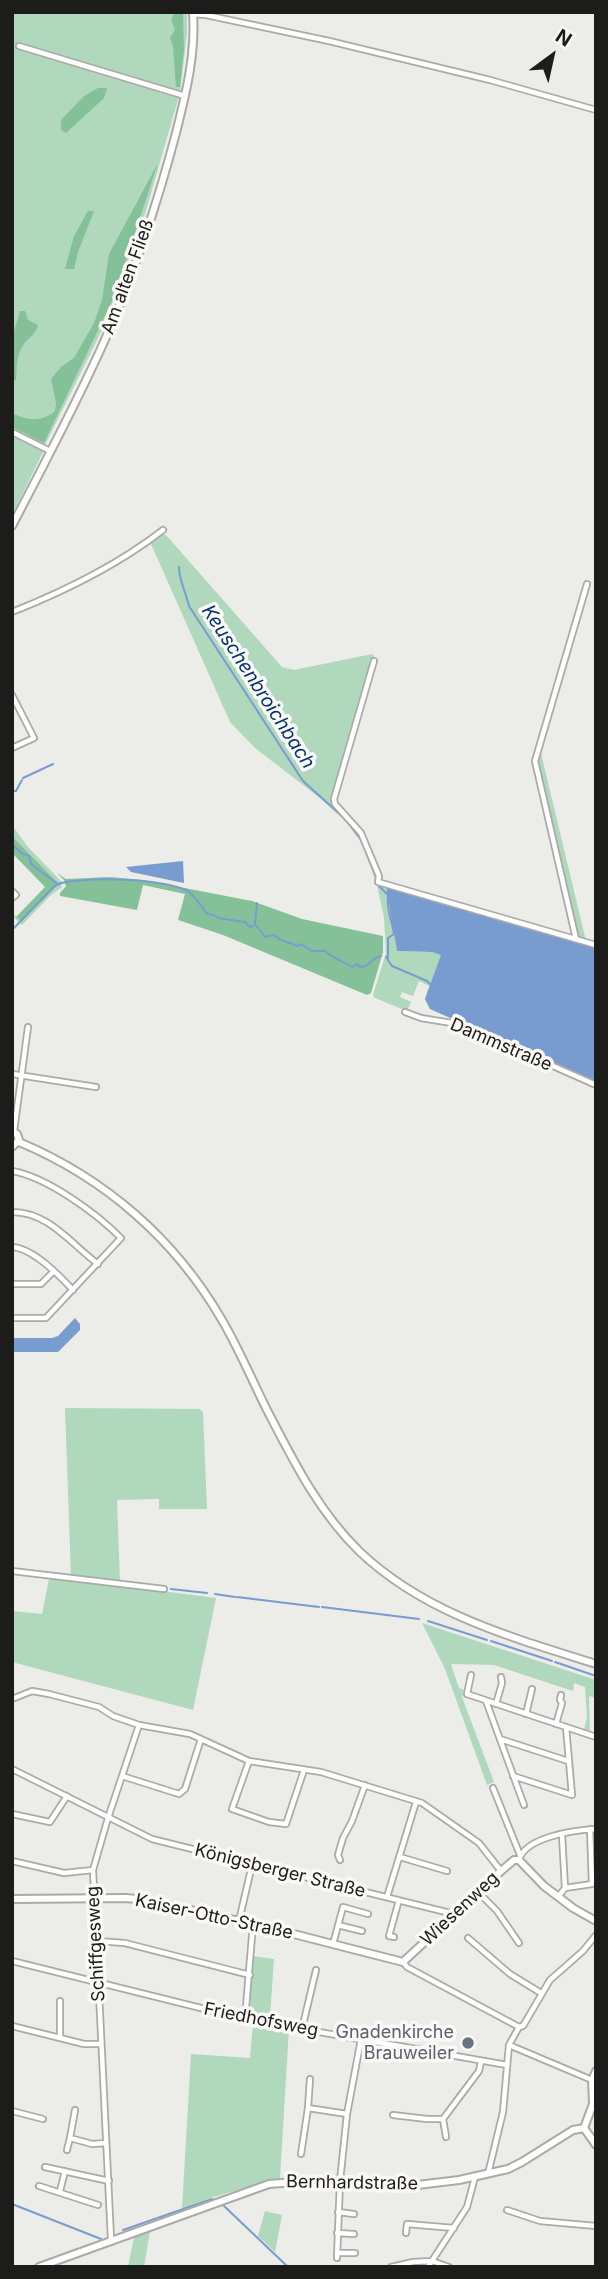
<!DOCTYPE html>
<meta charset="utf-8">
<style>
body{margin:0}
#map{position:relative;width:608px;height:2279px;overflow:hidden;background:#ecece8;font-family:Inter,sans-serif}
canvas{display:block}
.frame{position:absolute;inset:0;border:14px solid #1c1c1b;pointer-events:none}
.north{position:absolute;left:517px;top:21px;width:70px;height:70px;-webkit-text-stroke:5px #faf9f5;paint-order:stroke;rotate:33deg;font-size:19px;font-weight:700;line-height:28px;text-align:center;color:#1c1c1b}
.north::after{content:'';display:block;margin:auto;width:24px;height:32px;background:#1c1c1b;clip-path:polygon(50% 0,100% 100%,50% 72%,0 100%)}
</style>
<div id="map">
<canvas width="608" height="2279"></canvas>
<div class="frame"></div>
<div class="north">N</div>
</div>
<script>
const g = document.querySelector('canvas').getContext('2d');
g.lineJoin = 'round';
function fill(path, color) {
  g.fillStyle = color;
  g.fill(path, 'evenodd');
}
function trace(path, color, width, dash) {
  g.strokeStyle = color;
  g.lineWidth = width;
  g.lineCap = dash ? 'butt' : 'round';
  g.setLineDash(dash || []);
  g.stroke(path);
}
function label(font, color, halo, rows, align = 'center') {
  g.font = font + ' Inter,sans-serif';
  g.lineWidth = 7;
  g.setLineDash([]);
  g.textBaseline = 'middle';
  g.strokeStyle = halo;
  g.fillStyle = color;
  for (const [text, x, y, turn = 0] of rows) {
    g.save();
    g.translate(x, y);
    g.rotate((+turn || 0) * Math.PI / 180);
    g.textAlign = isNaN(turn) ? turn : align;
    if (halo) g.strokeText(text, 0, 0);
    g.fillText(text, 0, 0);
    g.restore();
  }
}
fill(new Path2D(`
 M12 12H187V33L180 93 145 214 103 328 45 445 12 428Z
 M12 435 44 450 12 515Z
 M162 535H166L282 667 294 670 372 654 374 656 331 803C358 829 365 844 378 879H375L360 840 345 820 320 798 255 748 230 722 151 544Z
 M540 749 586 941 578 939 536 764Z
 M12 825 27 846 61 881 62 887 50 896 22 925 12 916V913L21 921 58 883 12 836Z
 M380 884 386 886 388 891 397 951 432 952 488 969 430 1009 425 999 429 986 419 981 413 996 402 992 400 997 411 1002 407 1011 375 998 373 995 386 953 384 918 377 885Z
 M65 1408 200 1409 203 1412 207 1509H159V1499L117 1500 120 1582 71 1576Z
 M12 1572 216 1598 193 1710 12 1662V1611L42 1614 49 1579 12 1574Z
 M422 1623 596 1680V1698L589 1696 590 1731 584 1729 587 1718 585 1687 574 1683 573 1691 494 1665 451 1664 459 1688 464 1690 462 1697 494 1782 487 1785 445 1669Z
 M252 1956 274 1959 270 2016H261L260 2019 248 2015Z
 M253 2023 289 2028 280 2178 213 2197 182 2209 191 2054 250 2058Z
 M265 2211 282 2215 275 2252 258 2236Z
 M150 2231 144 2267H128L134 2237Z`), '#b0d8bc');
fill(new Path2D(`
 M183 13 184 49 180 87H176L173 46 170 38 175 30 171 19 174 14Z
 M98 88H107L104 98 66 133 61 130V120L84 96Z
 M158 163 113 299 44 443 12 427V413C27 421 42 422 55 411L56 403 51 379 61 367 74 358 94 323 102 300 109 254Z
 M88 211H94L78 252 74 269H65L74 236Z
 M20 311H25L28 320 38 325C36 335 29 337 24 344 16 355 17 367 16 380L12 381V338Z
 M12 836 58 883 21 921 16 917 45 887 12 853Z
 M57 873 66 879 110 877 143 880 252 901 302 919 383 936V952L371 993 367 995 223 935 178 920 185 894 143 885 137 910 60 896V893L66 886 64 880Z`), '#85c198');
fill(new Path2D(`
 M183 861 184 883 131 872 126 867Z
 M386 886 596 947V1083L430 1009 425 999 441 955 432 952 397 951Z
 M75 1318 80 1324V1330L58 1352H12V1338H52L58 1336Z`), '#789cd0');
trace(new Path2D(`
 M179 567C179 580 186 593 189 606L303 781 345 819 362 841
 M23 778 53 764
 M12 791H16L22 780
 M12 844 21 853 29 856 31 864 58 884
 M559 857 563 872
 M373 865 378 885 388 895C386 909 392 920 394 934L388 938V958
 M564 877 578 936
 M255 923 257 903
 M12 930 55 886 61 883C94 877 155 878 186 890 194 894 202 907 207 914L214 915 218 918 245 922 250 927 256 925 265 937 274 935 279 939 298 946 301 944 312 951H325C335 960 342 960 352 967L357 964 360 967C370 967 372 957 381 956
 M386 957 392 966 427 981 431 985
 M76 1581 90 1582
 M92 1583 146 1589
 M171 1589 207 1593
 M150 1590 160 1591
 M215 1594 235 1597
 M237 1597 319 1607
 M322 1607 419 1619
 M428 1621 487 1640
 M491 1641 552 1661
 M555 1662 596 1676
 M12 2204 101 2239
 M223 2205 288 2267
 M123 2230 212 2199`), '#789cd0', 2);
const street = new Path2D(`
 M192 14 206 15 329 41 490 80 596 110
 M19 46 185 96
 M12 432 50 451
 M12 612C65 591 118 565 163 530
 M374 661 334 799 335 804 361 833 379 876 378 882 596 945
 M12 695 34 738 12 748
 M12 891 16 895 12 898
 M576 939 535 761 587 584
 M405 1012 421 1018 458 1024 596 1085
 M12 1074 96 1087
 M14 1131 28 1027
 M12 1171C47 1177 96 1213 121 1238L46 1318H12
 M12 1212C49 1212 71 1244 98 1264
 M12 1247C33 1248 59 1275 73 1290
 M12 1284H41L54 1271
 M12 1571 164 1589
 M471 1675 467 1694 596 1737
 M12 1699 32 1691 49 1694 99 1707 113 1716 139 1725 190 1734 249 1761 321 1772 422 1803 479 1843 501 1871
 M486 1701 524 1805
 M496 1704 502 1683 501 1677
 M526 1714 532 1689
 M556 1724 562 1703 560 1700 561 1695
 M500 1739 568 1761
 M249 1761 232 1809 269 1822 286 1824 304 1770
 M12 1769 152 1839 454 1914
 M122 1776 179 1794 185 1789 201 1739
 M513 1776 572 1795 566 1727
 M493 1788 520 1855
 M12 1814 50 1822 67 1796
 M400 1857 447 1871
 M340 1860 338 1855 343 1838 352 1821 365 1785
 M519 1860C525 1837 575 1830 596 1829
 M12 1861 64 1873 93 1870
 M565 1888 592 1884 590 1829
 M479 1893 497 1911 519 1943
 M387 1897 416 1802
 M558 1897 565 1888 562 1835
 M239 1921 252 1865
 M338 1925 362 1931
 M394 1937 389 1936 399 1900
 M468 1938 510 1974 541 1993
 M97 1941 125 1943 250 1975
 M333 1944 343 1907 368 1914
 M12 1961 245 2019 507 2065
 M403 1962 407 1967 519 2027
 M245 2019 253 1924
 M12 2026 84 2044H100
 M302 2029 316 1970
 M60 2038V2001
 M509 2045 592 2080
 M308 2108 310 2079
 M75 2110 70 2138 92 2144 106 2143
 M12 2111 43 2119
 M393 2115 427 2119H443L479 2071 481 2062
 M443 2119 446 2137
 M67 2150 70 2138
 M301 2154 308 2108 347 2114
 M45 2167 109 2181
 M488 2174 503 2112 509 2045 519 2027 523 2026 550 1980 583 1951 596 1935
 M39 2186 98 2205
 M60 2191 65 2171
 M507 2210 540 2221 596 2226
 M338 2212 354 2214
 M337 2233 354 2234
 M406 2233 407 2224 454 2228
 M111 2239 93 1870 108 1818 139 1725
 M337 2253H355
 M337 2258 340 2181 347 2114 361 2039
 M391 2267 413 2262 432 2261 449 2267
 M428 2267 467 2207 475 2177`);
const secondary = new Path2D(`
 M12 526C44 464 79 399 107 335 135 271 158 201 176 133 186 93 196 54 193 12
 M12 1131 17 1134 19 1140 12 1147
 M19 1142C105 1178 175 1239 222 1320 239 1349 252 1380 267 1410 293 1460 318 1511 359 1551 425 1614 511 1637 596 1664
 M12 1899 126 1898 146 1900 278 1930 403 1962 501 1871 514 1860H519L544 1886 573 1908 596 1921
 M584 2128 593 2104 592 2080 596 2071
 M584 2128 596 2145
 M39 2267 269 2184 319 2180 409 2186 459 2180 508 2169 522 2162 573 2130 584 2128`);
trace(street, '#abaaa7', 8);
trace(secondary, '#abaaa7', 10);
trace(street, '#fff', 4.5);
trace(secondary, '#fff', 6);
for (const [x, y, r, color] of [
 [468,2043,7,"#6b7280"]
]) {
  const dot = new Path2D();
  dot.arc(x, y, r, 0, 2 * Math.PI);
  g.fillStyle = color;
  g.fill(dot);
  trace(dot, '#faf9f5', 2.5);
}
label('18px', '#1c1c1b', '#faf9f5', [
 ["Am alten Fließ",128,277,-70],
 ["Dammstraße",501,1045,23],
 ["Königsberger Straße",280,1871,14],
 ["Wiesenweg",460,1909,-43],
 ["Kaiser-Otto-Straße",214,1917,12],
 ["Schiffgesweg",96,1944,-93],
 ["Friedhofsweg",261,2020,11],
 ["Bernhardstraße",352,2183,1]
]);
label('18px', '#5b616d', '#faf9f5', [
 ["Gnadenkirche",454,2033],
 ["Brauweiler",454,2054]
], 'right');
label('italic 19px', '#01326f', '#faf9f5', [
 ["Keuschenbroichbach",258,687,57]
]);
</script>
